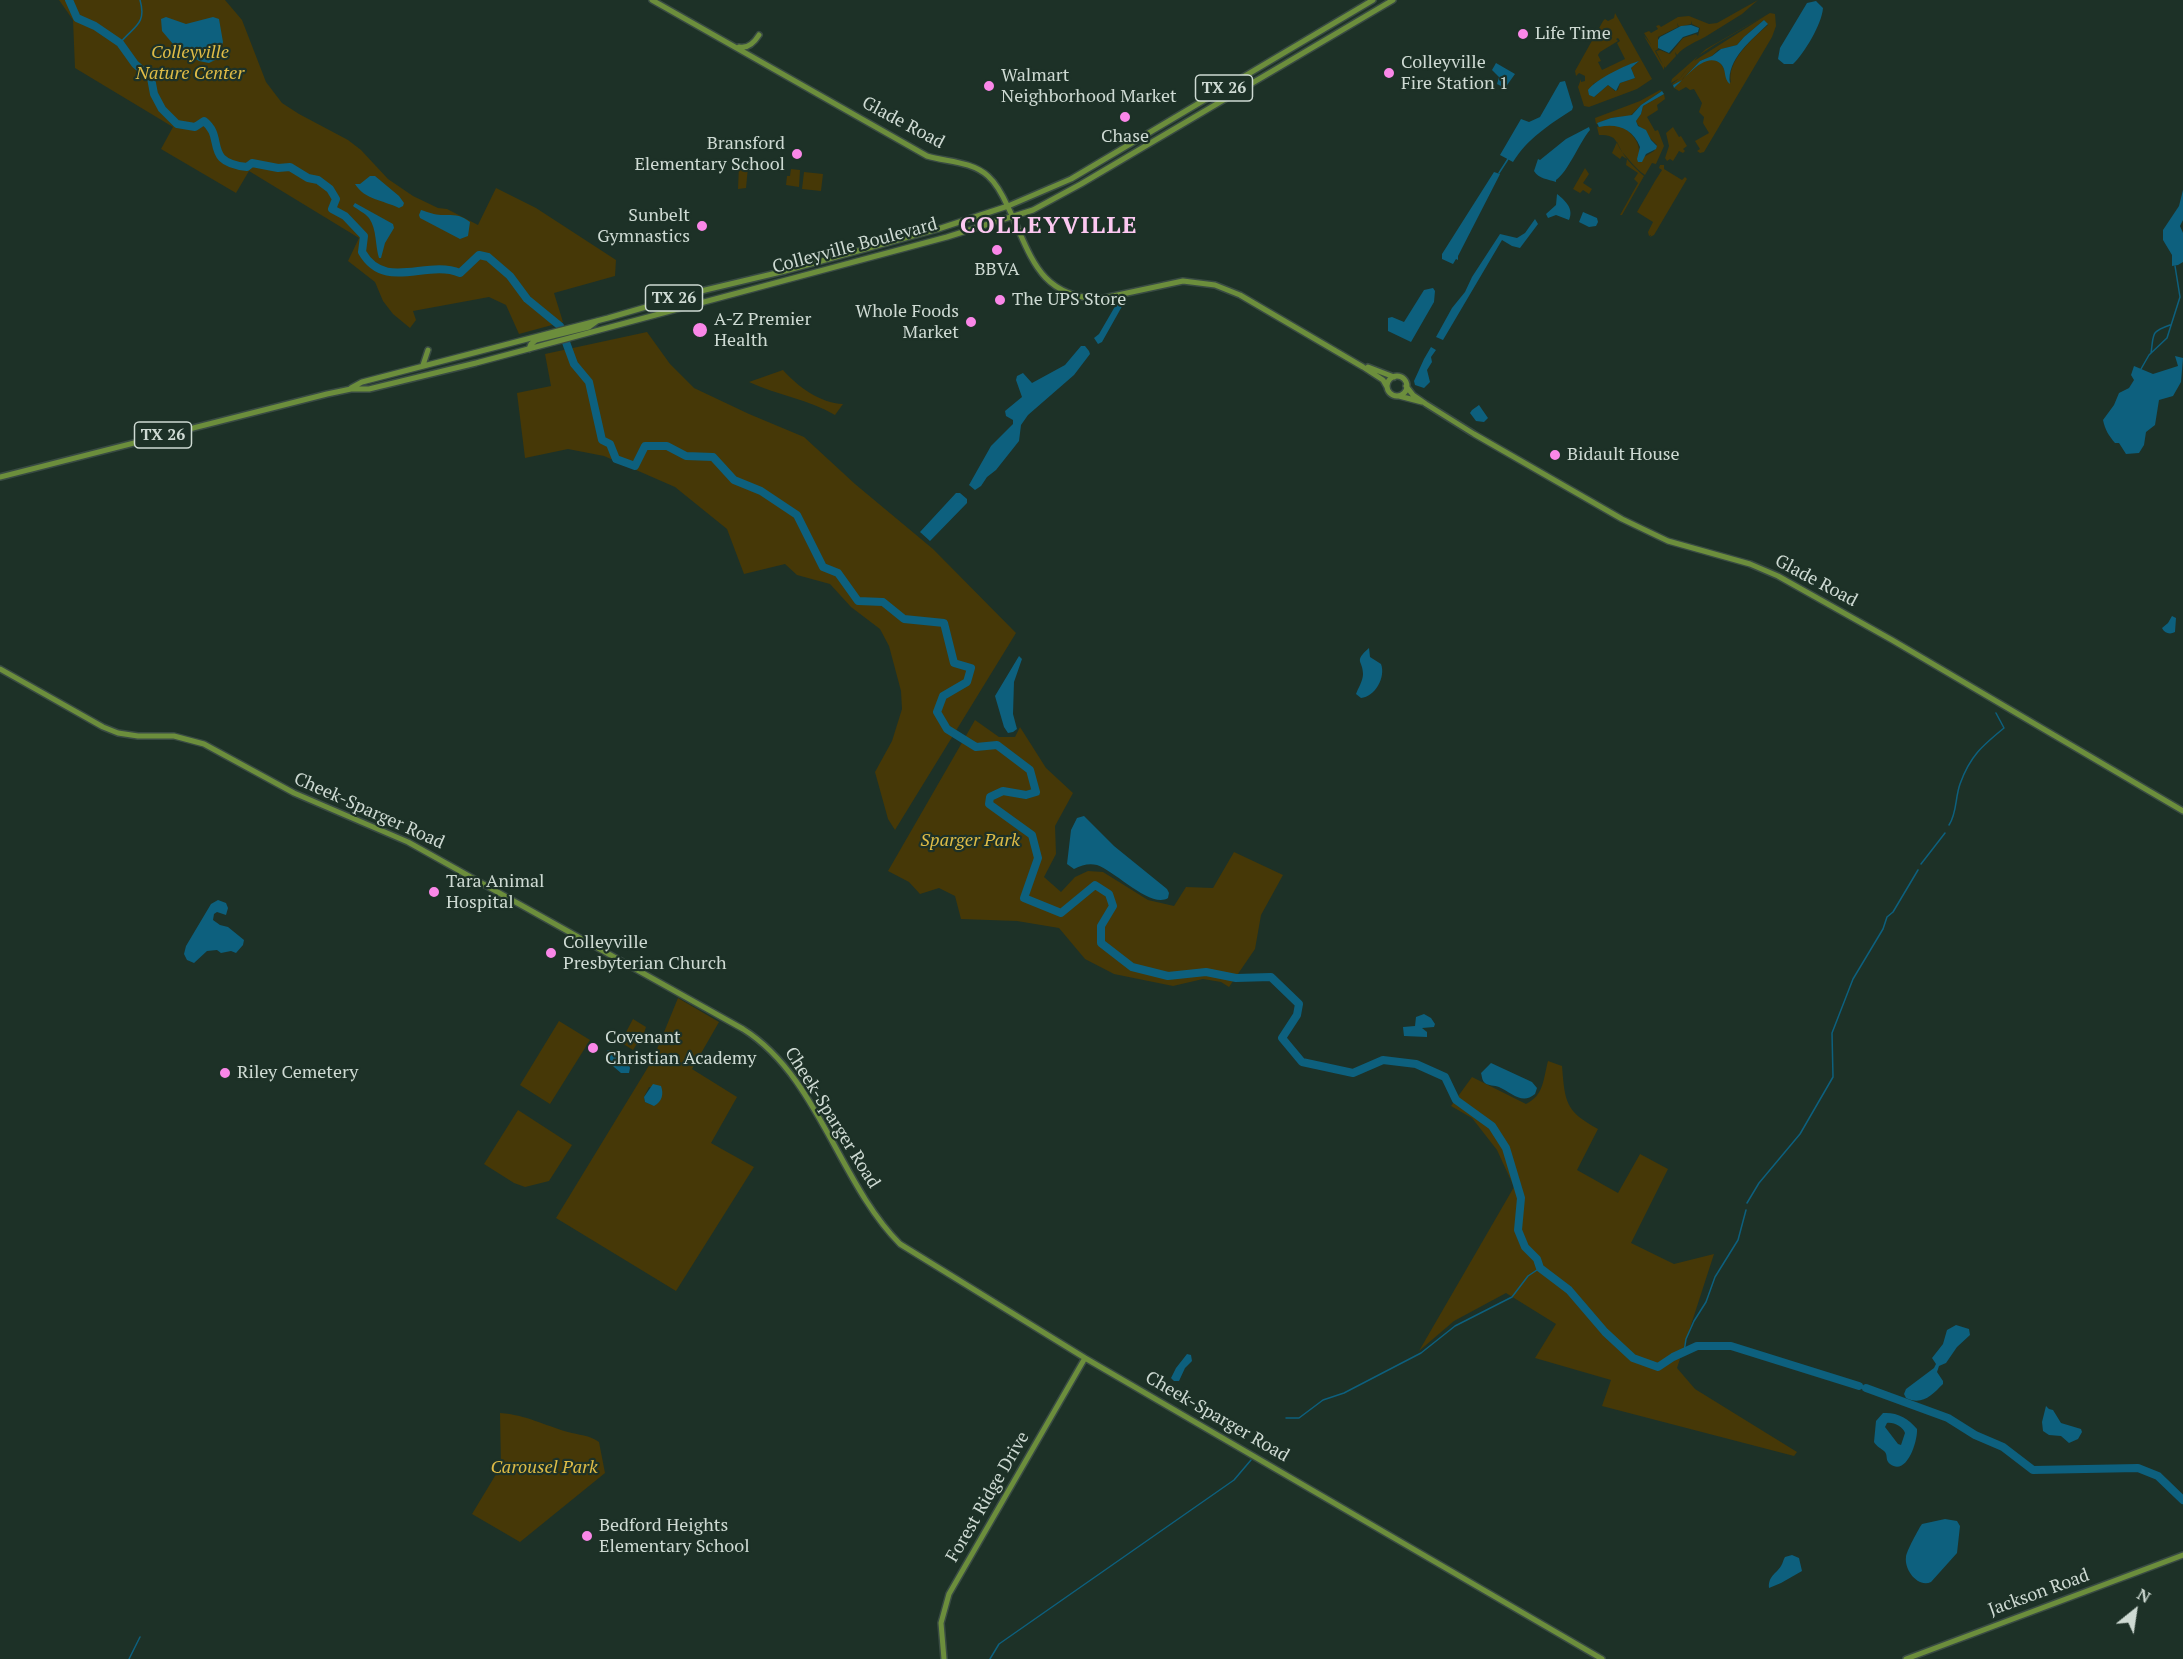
<!DOCTYPE html>
<style>
body{margin:0}
#map{position:relative;width:2183px;height:1659px;overflow:hidden;background:#1d3127;font-family:"PT Serif",serif}
canvas{display:block}
.north{position:absolute;left:2105px;top:1581px;width:60px;height:60px;-webkit-text-stroke:4px #1d3127;paint-order:stroke;rotate:30deg;font-size:16px;font-weight:700;line-height:24px;text-align:center;color:#cedad3}
.north::after{content:'';display:block;margin:auto;width:21px;height:27px;background:#cedad3;clip-path:polygon(50% 0,100% 100%,50% 72%,0 100%)}
</style>
<div id="map">
<canvas width="2183" height="1659"></canvas>
<div class="north">N</div>
</div>
<script>
const g = document.querySelector('canvas').getContext('2d');
g.lineJoin = 'round';
function fill(path, color) {
  g.fillStyle = color;
  g.fill(path, 'evenodd');
}
function trace(path, color, width, dash) {
  g.strokeStyle = color;
  g.lineWidth = width;
  g.lineCap = dash ? 'butt' : 'round';
  g.setLineDash(dash || []);
  g.stroke(path);
}
function label(font, color, halo, rows, align = 'center') {
  g.font = font + ' "PT Serif",serif';
  g.lineWidth = 4.5;
  g.setLineDash([]);
  g.textBaseline = 'middle';
  g.strokeStyle = halo;
  g.fillStyle = color;
  for (const [text, x, y, turn = 0] of rows) {
    g.save();
    g.translate(x, y);
    g.rotate((+turn || 0) * Math.PI / 180);
    g.textAlign = isNaN(turn) ? turn : align;
    if (halo) g.strokeText(text, 0, 0);
    g.fillText(text, 0, 0);
    g.restore();
  }
}
fill(new Path2D(`
 M59 0H225L242 20 266 82 282 103 299 114 348 140 361 150 388 179 413 196 438 208 447 209 478 225 496 188 536 208 616 260 615 276 554 293 563 322 519 334 506 305 489 297 413 311 416 320 410 328 393 314 383 301 375 282 348 261 359 238 249 171 236 193 161 149 173 127 75 68 73 20Z
 M1758 0 1742 14 1705 37C1698 41 1684 46 1677 55L1675 52 1676 56 1665 68 1664 66V70L1644 36C1650 41 1658 56 1663 65L1656 51 1660 50 1670 54 1683 38 1696 34 1698 36 1700 28 1692 24V21L1691 24 1679 27 1677 23 1678 27 1658 37V49L1655 51 1644 33 1649 31 1651 33 1658 29 1656 26 1659 25 1661 27 1678 17 1689 16 1709 24 1717 23Z
 M1771 12 1716 44 1698 56 1694 61 1765 16 1770 13 1775 14 1776 26 1772 37 1704 152 1700 153 1697 151 1700 149 1695 141 1709 133 1703 123 1704 117 1699 112 1702 103 1694 89 1690 90 1686 87 1679 91 1674 88C1685 79 1701 52 1719 62 1725 66 1725 77 1731 83 1726 61 1753 38 1768 25L1764 20 1744 37 1737 45 1718 50 1712 56 1700 61 1682 80 1673 85 1672 84 1681 77 1690 65 1680 78 1671 83 1672 79 1706 49Z
 M1615 13 1652 79 1637 89 1589 107 1584 106 1578 87 1581 79V82L1585 81V76L1579 73 1576 76 1575 71 1603 21 1605 19 1608 21 1614 18ZM1618 38 1620 41 1617 43 1625 59 1602 70 1598 62 1601 61 1598 55 1600 52 1618 41 1616 39ZM1639 61 1631 68 1635 78 1620 83 1618 90 1615 91 1608 85 1594 97 1593 84 1626 66Z
 M1660 90 1662 91 1641 105 1630 116 1611 118 1596 124 1595 118 1640 101Z
 M1664 94 1665 99 1657 105 1658 110 1647 117 1655 131 1658 130 1664 146 1656 164 1652 163 1645 175C1636 169 1631 162 1624 154 1614 143 1620 135 1599 135L1597 127C1601 126 1607 124 1612 124 1625 125 1640 139 1639 152L1644 157 1654 151 1657 145C1652 140 1638 127 1636 121L1641 114 1643 106Z
 M1673 127 1679 137 1681 136 1687 146 1683 149 1685 151 1683 153 1679 151 1673 161 1670 159 1667 161 1665 158 1669 146 1666 133Z
 M1617 142C1623 156 1633 167 1644 176L1622 215H1620L1638 183 1634 179 1638 173 1626 165 1627 159 1622 156 1620 159 1612 153Z
 M739 165 748 167 746 188 738 189Z
 M1660 165H1664V169L1682 180 1685 177 1687 179 1654 235 1650 237 1651 235 1649 236 1648 232 1653 222 1637 212 1655 181 1657 182 1655 181 1662 170 1659 168Z
 M1585 168 1589 174 1583 183 1592 189 1589 194 1583 190 1580 193 1573 189Z
 M791 169 800 170 799 187 786 185 787 176H790Z
 M804 172 823 174 821 191 802 189Z
 M647 332 670 364 694 388 749 414 804 437 855 484 933 549 1016 633 895 830 888 819 875 772 892 741 902 709 901 691 889 646 880 629 851 607 830 584 797 575 785 564 744 574 727 529 675 487 604 456 568 449 525 458 517 393 551 386 545 354Z
 M783 370C798 387 820 403 843 404L835 415C808 399 777 395 749 382Z
 M975 720 999 737H1015L1020 727 1046 768 1073 793 1055 826 1056 854 1044 877 1061 892 1075 877 1088 871 1103 872 1148 900 1174 906 1186 887 1213 888 1234 852 1283 875 1261 915 1255 949 1229 987 1221 982 1203 979 1173 986 1114 974 1085 959 1059 928 1017 921 961 919 955 896 939 888 920 894 909 882 888 871Z
 M678 998 719 1022 692 1069 737 1097 711 1143 754 1167 676 1291 556 1218 653 1059ZM649 1087 662 1089 659 1102 652 1105 645 1102 644 1097Z
 M633 1019 646 1027 642 1039H640L633 1050 617 1040 621 1033 625 1034Z
 M559 1021 590 1040 550 1104 520 1085Z
 M1548 1061 1562 1066C1565 1102 1565 1111 1598 1129L1577 1170 1618 1193 1640 1154 1668 1169 1631 1243 1674 1264 1714 1254 1677 1368 1695 1389 1797 1452 1794 1456 1602 1406 1611 1380 1535 1358 1556 1324 1506 1293 1454 1321 1419 1351 1514 1187 1497 1150 1472 1118 1451 1106 1472 1077 1526 1104C1544 1095 1543 1080 1548 1061Z
 M518 1110 572 1145 549 1181 525 1187 514 1183 484 1164Z
 M500 1413C527 1415 543 1425 568 1432 578 1435 590 1435 599 1442L605 1473 520 1542 472 1514 501 1466Z`), '#463807');
fill(new Path2D(`
 M1816 1 1823 8C1822 24 1804 54 1793 64H1784L1778 59 1780 48 1807 3Z
 M166 17 186 24 213 17 219 19 223 42 217 59 209 63 199 61 173 44 162 31 161 19Z
 M1764 20 1768 24C1753 39 1726 59 1730 84 1723 79 1727 70 1721 64 1705 50 1684 80 1674 88L1673 85 1682 80 1700 61 1712 56 1721 49 1737 45 1744 37Z
 M1691 25 1699 28 1698 32 1683 37 1669 53 1658 48V40L1660 37 1681 26Z
 M1639 61 1631 68 1635 78 1620 83 1616 91 1608 85 1594 97 1589 95 1588 90C1596 79 1628 64 1639 61Z
 M1496 63 1515 74 1505 88 1497 84 1499 77 1492 70Z
 M1565 81 1573 107 1572 110C1549 125 1528 138 1513 162L1500 155 1521 119 1529 122 1540 117 1560 82Z
 M1662 91 1664 94 1643 106 1641 114 1636 121 1638 126 1646 130 1651 140 1657 146 1656 149 1646 154 1642 162H1638L1637 159 1640 147C1633 128 1616 123 1599 127L1597 123 1611 118 1632 115 1641 105Z
 M1589 127 1590 130C1579 143 1568 172 1556 180V182C1548 179 1539 179 1534 171L1538 159 1540 160 1566 139Z
 M1494 172 1500 174 1497 180 1458 256V260L1456 259 1453 264 1442 259V254Z
 M370 176H375L399 196 404 203 403 206 399 208C383 200 365 200 355 184H360Z
 M2183 190V220L2180 226 2183 233V262L2178 265 2172 266V255L2163 240V230L2179 206Z
 M1557 194C1566 201 1574 209 1569 220L1556 215 1548 218 1546 214 1556 205Z
 M355 203 393 224 394 228 385 243 381 258H379C375 246 377 229 369 218 365 213 358 210 353 206Z
 M421 210C428 212 435 215 441 215 453 215 460 214 470 222L468 236 460 239 420 218 419 215Z
 M1583 212 1597 218 1598 222 1596 226 1589 227 1579 222Z
 M1535 219 1538 224 1520 248 1512 246 1502 240 1443 340 1436 337 1452 308 1465 292 1472 277 1500 234 1517 238 1525 233Z
 M1433 288 1435 291 1434 302 1411 342 1388 331V318L1392 317 1404 322 1424 290Z
 M1125 301 1102 342 1098 344 1094 338 1099 334 1117 303Z
 M1081 346H1085L1089 351 1090 354 1074 375 1028 415 1021 425 1019 441 996 470 987 477 981 486 975 490 969 485 991 446 1013 424V420L1006 416 1005 411 1022 397 1016 380 1017 376 1023 373 1032 383 1065 365Z
 M1431 347 1436 350 1431 357 1432 362 1427 370 1430 382 1424 388 1415 385 1414 381 1424 359Z
 M2175 356 2183 358 2181 382 2173 396 2159 400 2155 425 2146 432 2144 445 2139 453 2126 454 2119 443H2115C2109 436 2105 430 2103 420L2114 405 2119 393 2129 388 2134 380 2131 375 2134 366 2153 374 2178 366Z
 M1479 405 1488 418 1484 422 1476 421 1470 413 1472 410Z
 M956 493H960L967 499V503L930 541 920 532Z
 M2172 616 2176 618 2175 632C2170 635 2164 633 2162 628L2168 623Z
 M1369 648 1370 657 1381 664C1386 677 1375 697 1361 698L1356 694C1358 688 1363 681 1363 674 1363 660 1353 662 1369 648Z
 M1019 656 1022 659 1014 682 1013 714 1017 729 1013 732 1008 733 1004 727 995 696Z
 M1084 816 1114 846 1167 889 1169 893 1168 898C1151 909 1115 871 1097 865 1089 863 1082 865 1074 869L1067 864 1071 830 1077 818Z
 M218 900 226 903 228 908 226 915 217 912 214 914 213 920 220 925 228 927 244 940 243 945 236 953 231 951 221 953 217 950 207 951 194 963 187 960 184 954 186 946 211 904Z
 M1424 1014 1431 1018 1435 1024 1434 1027 1422 1028 1427 1032V1037L1404 1036 1403 1027 1415 1026 1416 1017Z
 M608 1050C617 1053 627 1058 630 1068L629 1073H621L607 1061 605 1054Z
 M1491 1063 1532 1082 1537 1088 1535 1094C1522 1105 1512 1093 1499 1087 1495 1085 1488 1086 1485 1083 1482 1081 1482 1076 1481 1073Z
 M653 1084 661 1086C664 1094 662 1102 654 1106L645 1102 644 1097Z
 M1956 1325 1969 1329 1970 1335 1957 1347 1946 1363 1939 1366 1937 1372 1943 1381V1384C1932 1395 1922 1406 1906 1398L1904 1394 1906 1389 1934 1368 1936 1364 1932 1358 1943 1344 1947 1330Z
 M1187 1354 1191 1355 1192 1361 1185 1368 1179 1381H1174L1171 1378 1176 1368Z
 M2046 1406 2049 1409 2053 1410 2061 1423 2081 1429 2082 1432 2078 1439 2069 1443 2061 1436 2049 1435 2043 1431 2042 1422Z
 M1883 1413C1897 1412 1908 1418 1917 1429 1918 1440 1907 1477 1890 1464 1885 1460 1888 1456 1885 1452 1882 1449 1876 1446 1874 1442L1876 1421ZM1887 1423C1894 1422 1903 1427 1905 1433L1901 1445 1898 1444 1885 1427Z
 M1945 1519 1957 1521 1960 1526 1957 1553 1931 1582C1918 1588 1904 1570 1906 1557 1906 1552 1919 1528 1922 1524Z
 M1792 1555 1799 1558 1802 1571 1781 1583 1769 1588C1768 1576 1776 1574 1781 1566 1783 1563 1783 1560 1785 1557Z`), '#0d607e');
trace(new Path2D(`
 M120 43C134 26 147 24 140 0
 M1499 173 1508 159
 M2151 353C2154 334 2150 332 2170 325
 M2141 369 2149 355 2167 338 2180 297 2175 266
 M1949 825C1957 813 1955 798 1960 784 1970 756 1982 746 2004 728L1996 713
 M1921 864 1945 833
 M1747 1203 1759 1183 1800 1134 1833 1077 1832 1033 1853 979 1883 929 1887 917 1893 912 1918 870
 M1684 1352 1686 1339 1694 1321 1706 1302 1715 1277 1738 1240 1746 1210
 M1286 1418H1299L1323 1400 1344 1393 1421 1353 1455 1326 1512 1297 1528 1276 1540 1268
 M129 1659 140 1637
 M990 1659 999 1644 1234 1480 1251 1460`), '#0d607e', 1.5);
trace(new Path2D(`
 M69 0 77 18 95 26 120 43 135 64 151 78 154 94 162 109 177 124 195 127 204 121C226 138 202 162 247 167L252 163 278 168 290 167 308 178 318 180 330 189 336 199 332 209 345 216 364 236 362 252C385 292 426 259 460 273L479 255 488 257 510 276 527 299 560 326 574 364 589 382 602 440 610 444 616 459 635 466 645 446H667L686 456 713 457 734 480 761 491 797 515 823 567 838 573 858 601 883 602 904 619 944 623 954 663 971 668 967 682 943 696 937 712 947 729 976 747 997 745 1030 770 1036 792 1026 795 1003 791 990 797 989 804 1032 835 1038 858 1024 898 1061 913 1095 885 1109 894 1113 906 1101 926V943L1132 967 1168 976 1206 972 1236 978 1271 977 1299 1004 1297 1015 1282 1038 1302 1062 1353 1073 1383 1060 1416 1064 1445 1077 1456 1100 1492 1126 1506 1148 1521 1198 1518 1230 1525 1247 1537 1259 1540 1268 1569 1290 1605 1332 1633 1358 1658 1367 1673 1357 1697 1346H1731L1859 1386
 M1866 1388 1948 1418 1975 1435 2003 1447 2033 1470 2138 1468 2158 1476 2183 1500`), '#0d607e', 8);
const major = new Path2D(`
 M652 0 927 156C947 162 971 161 988 176 997 184 1003 196 1008 207 1031 254 1037 296 1099 299L1183 281 1215 285 1240 295 1363 367 1383 380 1387 387
 M739 47C748 49 754 43 759 35
 M529 349 531 344 536 340 589 327 597 321
 M423 365 428 350
 M1368 367 1394 377
 M1387 386a10 10 0 1 1 20 0a10 10 0 1 1-20 0Z
 M1406 386 1413 395 1426 404 1474 434 1622 519 1668 541 1750 564 1778 576 1892 640 2183 811
 M351 388 362 382 608 318 701 291 785 271 938 229 1008 206 1071 179 1373 0
 M1399 396 1422 402
 M0 477 327 394 351 389H369L476 363 947 237 1033 210 1081 184 1393 0
 M0 669 103 727 118 733 138 736H174L204 744 294 793 408 842 743 1029C818 1076 839 1183 900 1244L1085 1358 1602 1659
 M944 1659 941 1623 949 1594 1085 1358
 M1906 1659 2183 1555`);
trace(major, '#394b43', 8);
trace(major, '#6c8e3c', 5);
for (const [x, y, r, color] of [
 [1523,34,6,"#fa87e8"],
 [1389,73,6,"#fa87e8"],
 [989,86,6,"#fa87e8"],
 [1125,117,6,"#fa87e8"],
 [797,154,6,"#fa87e8"],
 [702,226,6,"#fa87e8"],
 [997,250,6,"#fa87e8"],
 [1000,300,6,"#fa87e8"],
 [971,322,6,"#fa87e8"],
 [700,330,8,"#fa87e8"],
 [1555,455,6,"#fa87e8"],
 [434,892,6,"#fa87e8"],
 [551,953,6,"#fa87e8"],
 [593,1048,6,"#fa87e8"],
 [225,1073,6,"#fa87e8"],
 [587,1536,6,"#fa87e8"]
]) {
  const dot = new Path2D();
  dot.arc(x, y, r, 0, 2 * Math.PI);
  g.fillStyle = color;
  g.fill(dot);
  trace(dot, '#1d3127', 2);
}
for (const [x, y, w] of [
 [1224,88,57],
 [674,298,57],
 [163,435,57]
]) {
  const box = new Path2D();
  box.roundRect(x - w / 2, y - 13, w, 26, 4.5);
  g.fillStyle = '#1d3127';
  g.fill(box);
  trace(box, '#cedad3', 1.5);
}
label('bold 16px', '#cedad3', null, [
 ["TX 26",1224,88],
 ["TX 26",674,298],
 ["TX 26",163,435]
]);
label('18px', '#cedad3', '#1d3127', [
 ["Life Time",1535,34],
 ["Colleyville",1401,63],
 ["Fire Station 1",1401,84],
 ["Walmart",1001,76],
 ["Neighborhood Market",1001,97],
 ["Chase",1125,137,"center"],
 ["Bransford",785,144,"right"],
 ["Elementary School",785,165,"right"],
 ["Sunbelt",690,216,"right"],
 ["Gymnastics",690,237,"right"],
 ["BBVA",997,270,"center"],
 ["The UPS Store",1012,300],
 ["Whole Foods",959,312,"right"],
 ["Market",959,333,"right"],
 ["A-Z Premier",714,320],
 ["Health",714,341],
 ["Bidault House",1567,455],
 ["Tara Animal",446,882],
 ["Hospital",446,903],
 ["Colleyville",563,943],
 ["Presbyterian Church",563,964],
 ["Covenant",605,1038],
 ["Christian Academy",605,1059],
 ["Riley Cemetery",237,1073],
 ["Bedford Heights",599,1526],
 ["Elementary School",599,1547]
], 'left');
label('italic 18px', '#dfbc46', '#1d3127', [
 ["Colleyville",190,53],
 ["Nature Center",190,74],
 ["Sparger Park",970,841],
 ["Carousel Park",544,1468]
]);
label('18px', '#cedad3', '#1d3127', [
 ["Glade Road",903,123,28],
 ["Colleyville Boulevard",855,246,-15],
 ["Glade Road",1816,581,28],
 ["Cheek-Sparger Road",369,811,24],
 ["Cheek-Sparger Road",832,1118,58],
 ["Cheek-Sparger Road",1217,1417,30],
 ["Forest Ridge Drive",988,1497,-60],
 ["Jackson Road",2039,1593,-20]
]);
g.letterSpacing = '1.5px';
label('bold 24px', '#fcc8f1', '#1d3127', [
 ["COLLEYVILLE",1049,226]
]);
g.letterSpacing = '0px';
</script>
